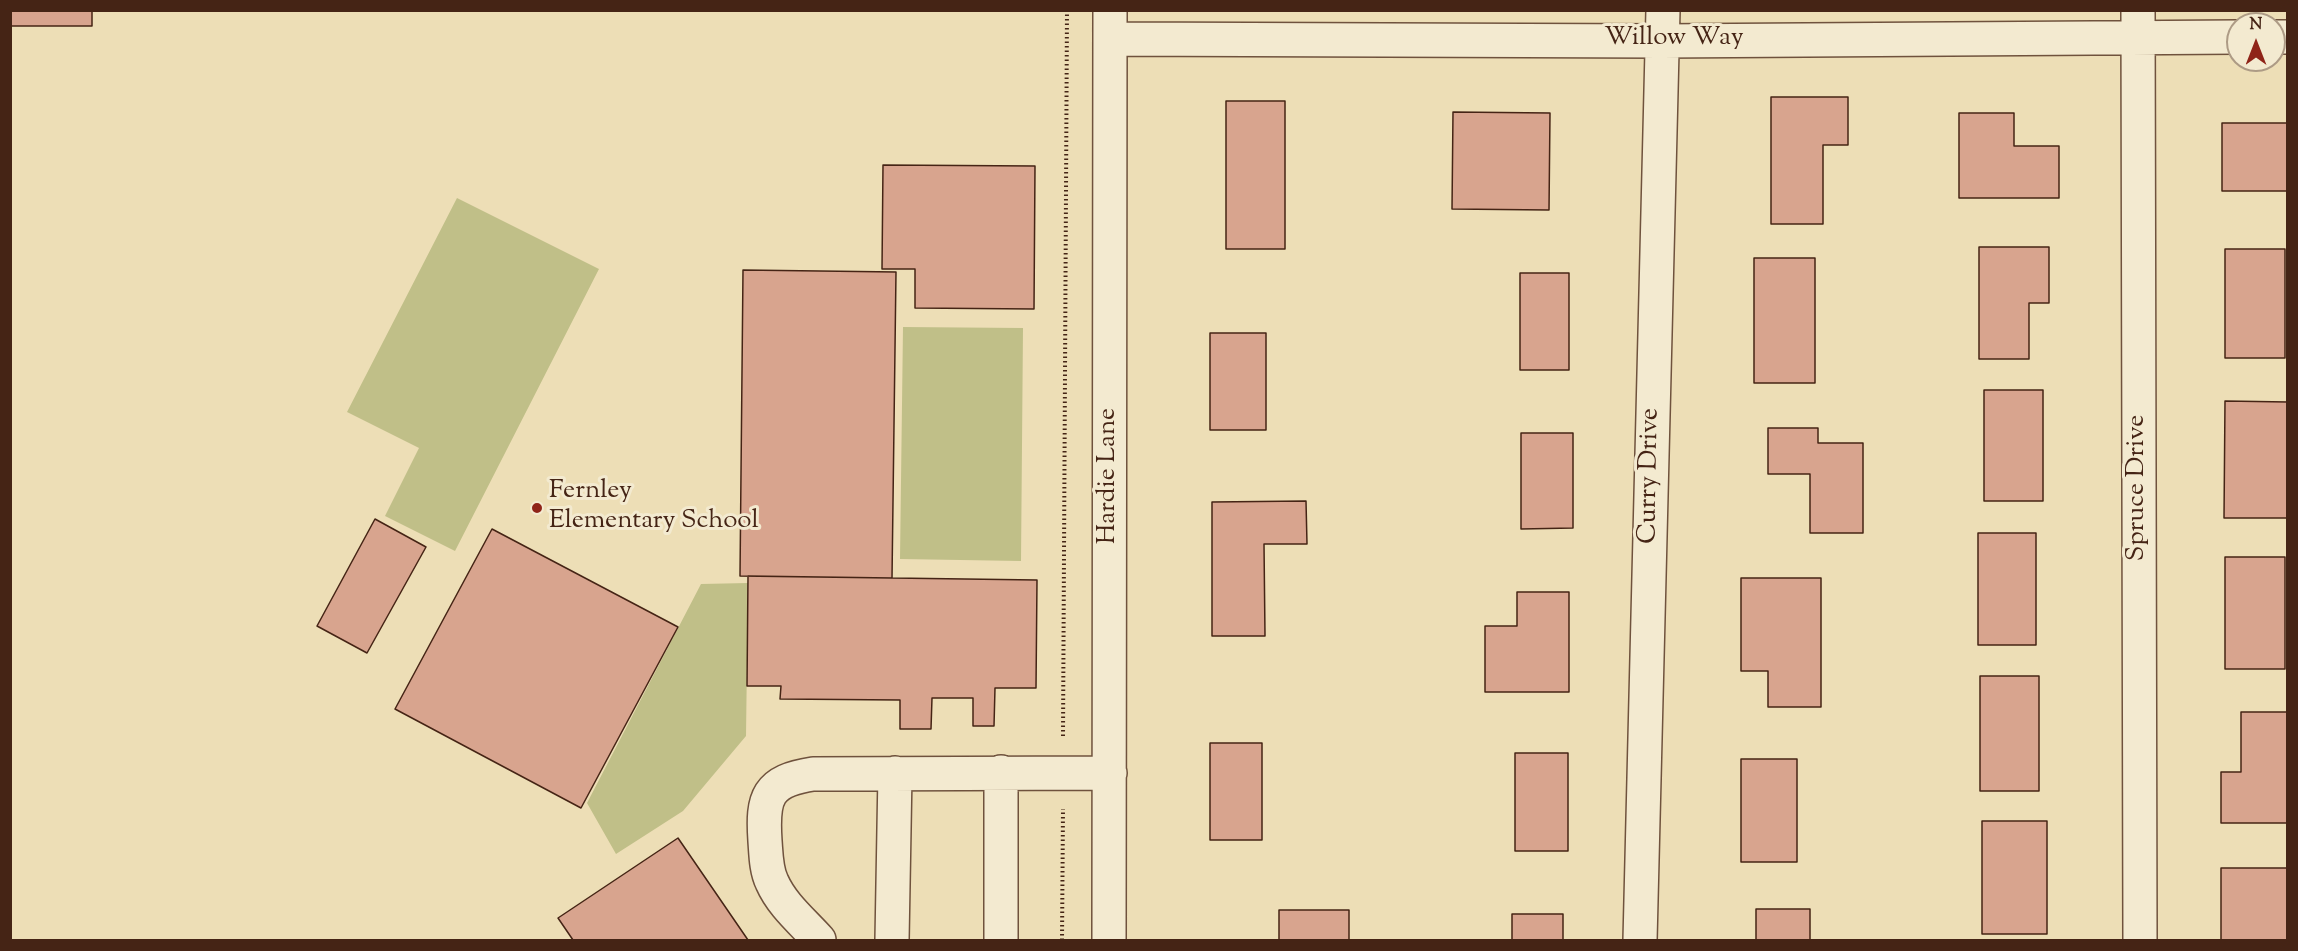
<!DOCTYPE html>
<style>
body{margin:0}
#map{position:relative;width:2298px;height:951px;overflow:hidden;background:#eddeb6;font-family:"Sorts Mill Goudy",serif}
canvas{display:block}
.frame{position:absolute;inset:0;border:12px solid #452415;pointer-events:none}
.north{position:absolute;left:2226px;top:12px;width:60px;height:60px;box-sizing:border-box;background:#f3ead0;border:2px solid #ad9b85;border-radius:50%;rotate:0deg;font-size:16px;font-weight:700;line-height:24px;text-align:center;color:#452415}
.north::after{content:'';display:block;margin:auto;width:21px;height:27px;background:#8f2418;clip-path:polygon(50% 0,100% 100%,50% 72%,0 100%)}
</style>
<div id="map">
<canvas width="2298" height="951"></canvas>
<div class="frame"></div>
<div class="north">N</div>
</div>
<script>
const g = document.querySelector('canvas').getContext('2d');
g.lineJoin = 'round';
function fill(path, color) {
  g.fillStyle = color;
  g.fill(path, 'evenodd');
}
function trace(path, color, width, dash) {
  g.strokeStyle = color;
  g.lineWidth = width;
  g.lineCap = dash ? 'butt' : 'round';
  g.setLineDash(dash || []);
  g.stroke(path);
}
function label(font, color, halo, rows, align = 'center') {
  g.font = font + ' "Sorts Mill Goudy",serif';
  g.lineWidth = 6;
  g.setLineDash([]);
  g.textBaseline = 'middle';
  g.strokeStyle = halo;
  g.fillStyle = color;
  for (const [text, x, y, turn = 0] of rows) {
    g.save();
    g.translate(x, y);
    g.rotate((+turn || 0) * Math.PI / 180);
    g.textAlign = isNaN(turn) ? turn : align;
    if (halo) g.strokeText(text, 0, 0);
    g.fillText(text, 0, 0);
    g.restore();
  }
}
fill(new Path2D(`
 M457 198 599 269 455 551 385 516 419 448 347 412Z
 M903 327 1023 328 1021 561 900 559Z
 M748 583 746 736 683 811 616 854 587 803 701 584Z`), '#c0bf88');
const building = new Path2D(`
 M10 10H92V26H10Z
 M1771 97H1848V145H1823V224H1771Z
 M1226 101H1285V249H1226Z
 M1453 112 1550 113 1549 210 1452 209Z
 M1959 113H2014V146H2059V198H1959Z
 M2222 123H2288V191H2222Z
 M883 165 1035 166 1034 309 915 308V269H882Z
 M1979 247H2049V303H2029V359H1979Z
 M2225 249H2285V358H2225Z
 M1754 258H1815V383H1754Z
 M743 270 896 272 892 578 740 576Z
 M1520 273H1569V370H1520Z
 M1210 333H1266V430H1210Z
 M1984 390H2043V501H1984Z
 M2225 401 2288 402V518H2224Z
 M1768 428H1818V443H1863V533H1810V474H1768Z
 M1521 433H1573V528L1521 529Z
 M1306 501 1307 544H1264L1265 636H1212V502Z
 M375 519 426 547 367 653 317 626Z
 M492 529 678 627 581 808 395 709Z
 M1978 533H2036V645H1978Z
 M2225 557H2285V669H2225Z
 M748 576 1037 580 1036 688H995L994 726H973V698H932L931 729H900V700L780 699 781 686H747Z
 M1741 578H1821V707H1768V671H1741Z
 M1517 592H1569V692H1485V626H1517Z
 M1980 676H2039V791H1980Z
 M2241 712H2288V823H2221V772H2241Z
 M1210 743H1262V840H1210Z
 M1515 753H1568V851H1515Z
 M1741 759H1797V862H1741Z
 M1982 821H2047V934H1982Z
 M678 838 748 940H573L558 918Z
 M2221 868H2288V940H2221Z
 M1756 909H1810V940H1756Z
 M1279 910H1349V940H1279Z
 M1512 914H1563V940H1512Z`);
fill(building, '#d8a48e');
trace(building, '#452415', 1.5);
const minor = new Path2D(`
 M2138 10 2140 940
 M2274 37H2288
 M1110 39 1662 41 2238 37
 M1001 772V940
 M819 940C803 922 782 905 772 882 766 870 766 854 765 841 762 797 767 781 813 774L1110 773
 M892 940 895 773
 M1109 940 1110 10
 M1640 940 1663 10`);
trace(minor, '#6f523d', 36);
trace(new Path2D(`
 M1063 736 1067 10
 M1062 940 1063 809`), '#452415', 4, [1.5, 3]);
trace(minor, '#f3ead0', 33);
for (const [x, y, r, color] of [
 [537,508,6,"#8f2418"]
]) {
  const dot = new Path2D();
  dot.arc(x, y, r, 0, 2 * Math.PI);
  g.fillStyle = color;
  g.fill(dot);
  trace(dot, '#f3ead0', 2);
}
label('26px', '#452415', '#f3ead0', [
 ["Willow Way",1674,40],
 ["Hardie Lane",1110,476,-90],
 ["Curry Drive",1651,476,-89],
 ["Spruce Drive",2139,488,-90]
]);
label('26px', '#452415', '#f3ead0', [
 ["Fernley",549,493],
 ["Elementary School",549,523]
], 'left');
</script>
